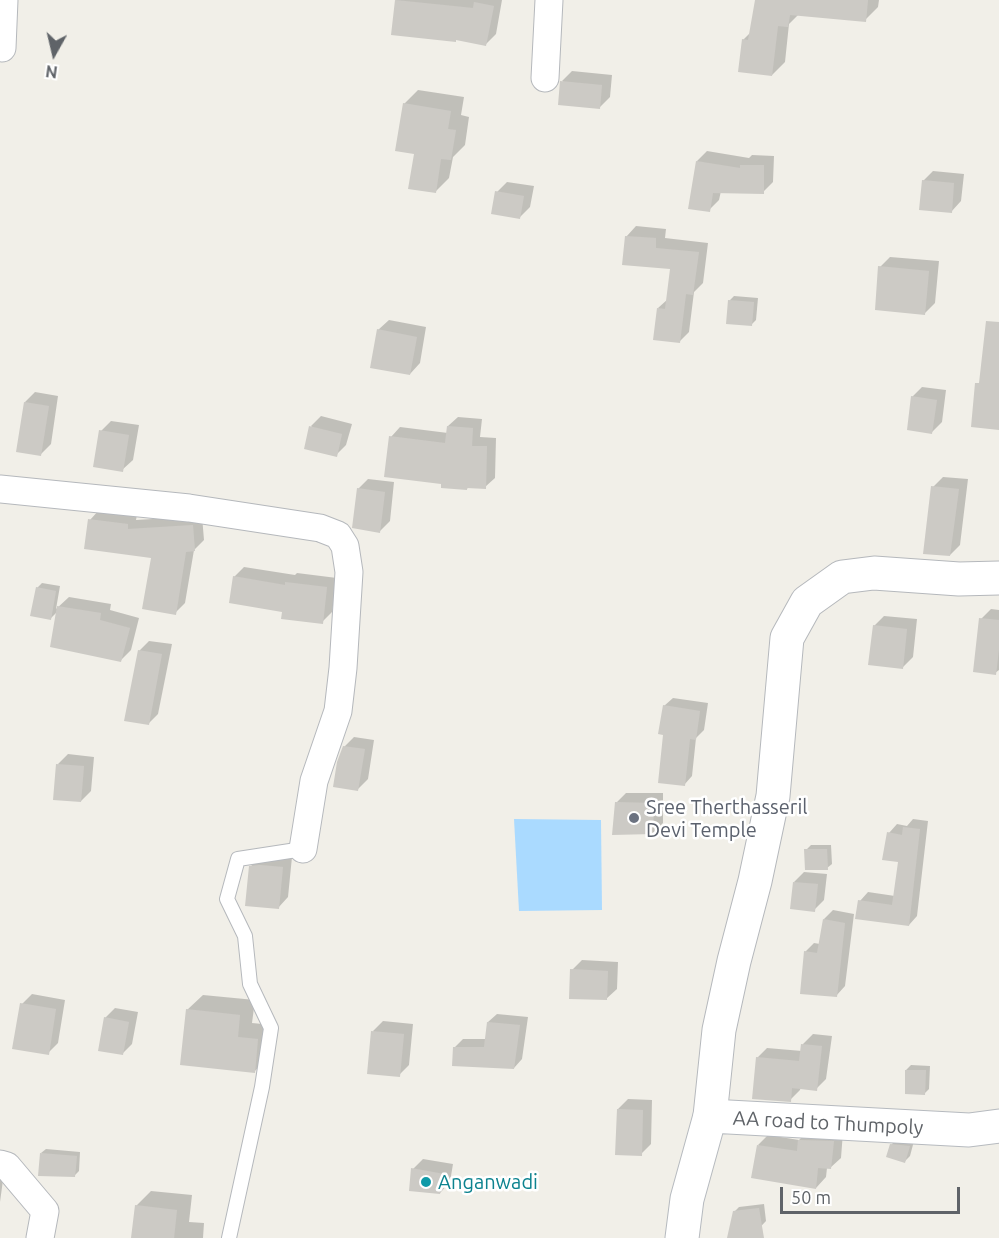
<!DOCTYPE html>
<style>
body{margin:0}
#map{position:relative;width:999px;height:1238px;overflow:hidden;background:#f1efe8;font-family:Ubuntu,sans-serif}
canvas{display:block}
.north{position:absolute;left:24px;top:24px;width:60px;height:60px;-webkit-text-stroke:4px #fff;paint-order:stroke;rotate:188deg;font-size:16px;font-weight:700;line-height:24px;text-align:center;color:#5f6368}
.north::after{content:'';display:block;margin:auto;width:21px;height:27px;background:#5f6368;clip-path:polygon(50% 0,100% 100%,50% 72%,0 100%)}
.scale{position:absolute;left:780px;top:1187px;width:180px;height:27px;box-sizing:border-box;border:3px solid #5f6368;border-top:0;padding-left:8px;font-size:18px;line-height:21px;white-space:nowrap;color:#5f6368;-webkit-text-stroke:4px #fff;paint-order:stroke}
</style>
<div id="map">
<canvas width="999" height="1238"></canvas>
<div class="north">N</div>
<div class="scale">50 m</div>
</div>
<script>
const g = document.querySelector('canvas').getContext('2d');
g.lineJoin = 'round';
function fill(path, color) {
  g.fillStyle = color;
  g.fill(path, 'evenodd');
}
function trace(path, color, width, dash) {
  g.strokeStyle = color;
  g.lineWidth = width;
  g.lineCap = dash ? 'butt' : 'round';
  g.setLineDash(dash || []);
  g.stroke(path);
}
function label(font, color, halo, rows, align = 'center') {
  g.font = font + ' Ubuntu,sans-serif';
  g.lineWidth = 5;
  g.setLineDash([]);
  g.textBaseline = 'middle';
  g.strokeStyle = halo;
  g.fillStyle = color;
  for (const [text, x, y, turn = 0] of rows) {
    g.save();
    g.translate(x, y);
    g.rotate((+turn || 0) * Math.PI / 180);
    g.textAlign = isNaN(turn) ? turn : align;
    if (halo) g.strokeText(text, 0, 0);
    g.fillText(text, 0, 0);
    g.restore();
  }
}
fill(new Path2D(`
 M514 819 601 820 602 910 519 911Z`), '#aadaff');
fill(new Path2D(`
 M396 0H502L496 34 486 44 457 38 393 34Z
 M756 0H879L878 7 865 20 799 14 789 24 785 62 772 75 743 40 751 32Z
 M572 71 612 75 610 97 600 107 562 81Z
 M418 90 464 97 461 115 469 117 465 145 453 157 449 178 435 192 416 153 404 104Z
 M707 151 749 158 752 155 774 156 773 182 763 192 721 191 719 200 709 210 697 161Z
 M933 171 964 174 961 201 951 212 923 181Z
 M507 182 534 186 530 207 520 217 497 192Z
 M636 226 666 229 665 238 708 243 703 283 694 292 689 332 679 342 658 308 668 299 672 268 626 237Z
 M890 257 939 261 935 303 924 314 880 267Z
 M734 296 758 298 756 320 752 324 729 301Z
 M389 320 426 327 420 363 410 374 378 330Z
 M922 387 946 390 942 422 932 432 912 397Z
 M35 392 58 396 51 444 41 454 25 402Z
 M321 416 352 424 346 445 336 455 311 426Z
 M458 417 482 419 480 437 496 438 495 478 485 487 469 486 467 489 443 483 391 437 400 427 448 433V426Z
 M111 421 139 425 133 460 122 470 101 431Z
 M943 477 968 479 960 545 950 555 933 487Z
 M368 479 394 482 390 521 380 531 358 489Z
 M99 510 137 515 136 520 202 516 204 540 194 550 185 603 175 613 152 557 90 520Z
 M244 567 295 575 297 573 337 578 332 612 322 622 283 611 234 577Z
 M42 583 60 586 56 609 69 597 111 604 110 610 139 618 131 650 121 660 58 611 51 618 37 588Z
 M991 609 999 610V670L995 673 981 619Z
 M884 616 917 619 913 657 903 667 874 626Z
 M149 641 172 644 158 714 148 724 139 651Z
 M673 698 708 703 704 730 696 738 692 776 684 785 665 734 664 706Z
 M354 737 374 740 368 779 358 789 344 747Z
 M68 754 94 757 91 791 81 801 58 764Z
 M626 793H663V823L653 833 616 803Z
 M913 819 928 821 917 916 909 925 860 901 868 892 895 896 900 861 889 833 897 824 907 826Z
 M811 845H831L832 864 827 868 806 850Z
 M261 857H292L288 897 278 908 250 867Z
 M804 872 827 874 824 900 814 910 794 882Z
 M833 910 854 914 845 986 836 996 805 952 814 943 820 944 824 919Z
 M582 960 618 962 617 989 606 999 572 970Z
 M32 994 65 1000 58 1043 48 1053 22 1004Z
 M203 995 255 1000 252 1023 273 1025 269 1056 254 1072 187 1010Z
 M115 1008 138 1012 132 1044 122 1054 105 1018Z
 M497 1014 528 1017 522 1059 514 1068 454 1048 463 1039H486L488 1022Z
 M383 1021 413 1024 409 1065 399 1075 373 1031Z
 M813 1034 832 1036 826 1079 816 1089 801 1087 800 1090 790 1100 757 1058 767 1048 802 1051 803 1044Z
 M911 1065 930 1066 929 1089 925 1093 906 1070Z
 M628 1099 652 1100 651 1144 641 1154 618 1109Z
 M809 1130 843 1132 841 1158 830 1168H827L826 1177 816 1188 758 1145 768 1135 799 1140Z
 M896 1140 914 1141 910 1156 905 1161 891 1145Z
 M46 1149 80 1152 79 1171 74 1176 41 1153Z
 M423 1159 453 1164 450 1182 440 1193 413 1169Z
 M0 1180H3L0 1202Z
 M151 1191 192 1195 189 1222 204 1223 203 1238H133L136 1206Z
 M764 1204 766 1221 750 1238H729L734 1212 739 1207Z`), '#0003');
fill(new Path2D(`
 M395 0 473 8 474 2 494 6 486 46 456 40V42L391 35Z
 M755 0H868L866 22 790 15 788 27 778 26 772 76 738 72 742 39 748 40Z
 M560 81 602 85 600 109 558 105Z
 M403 103 451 111 448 129 456 130 451 160 441 159 436 193 408 189 414 154 395 151Z
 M696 161 740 168V165H764V194L713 193 710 212 688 209Z
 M922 180 954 183 952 213 919 210Z
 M495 191 524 196 520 219 491 214Z
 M625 236 656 238V248L699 252 693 295 686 294 680 343 653 340 657 308 665 309 670 269 622 265Z
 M878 266 929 271 925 315 875 310Z
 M728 300 754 302 752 326 726 324Z
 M986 321 999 322V430L971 427 975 383H979Z
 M377 329 417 337 410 375 370 368Z
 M911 396 937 400 932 434 907 430Z
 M24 402 49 406 41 456 16 452Z
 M309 426 342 434 337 457 304 449Z
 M447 426 473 428 472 446H487L486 489 467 488V490L441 488V484L384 477 389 436 445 443Z
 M99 430 129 435 123 472 93 467Z
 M931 486 959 489 950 556 923 554Z
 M357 488 385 492 380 533 352 528Z
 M88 519 128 524V529L193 525 195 551 186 552 176 615 142 609 151 558 84 549Z
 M233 576 285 585V582L327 587 323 624 281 619 282 612 229 603Z
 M36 587 56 591 51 620 30 616Z
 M57 606 101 613 100 620 130 628 121 662 50 647Z
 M979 618 999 620V649L996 675 973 672Z
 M873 625 907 629 903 669 868 665Z
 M138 650 162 654 149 725 124 721Z
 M663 705 700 711 696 740 690 739 685 786 658 783 663 735 658 734Z
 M343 746 365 749 358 791 333 787 337 762Z
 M56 764 84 766 81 802 53 800Z
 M615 802 654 803 653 834 612 835Z
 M903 827 920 829 909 926 855 919 858 900 892 905 898 862 882 860 887 832 902 835Z
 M804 849H827L828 870H805Z
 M260 865 283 867 279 909 245 906 249 866Z
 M793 882 818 884 815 912 790 909Z
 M823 919 845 923 837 997 800 994 804 951 817 953Z
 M570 969 608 971 607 1000 569 999Z
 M20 1003 56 1009 49 1055 12 1049Z
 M186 1009 240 1015 238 1037 258 1039 255 1073 180 1065Z
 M104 1017 129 1022 123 1055 98 1051Z
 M487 1022 520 1025 514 1069 452 1066 453 1047H484Z
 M371 1031 404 1034 400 1077 367 1074Z
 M801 1044 822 1046 817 1091 792 1088 791 1102 752 1099 756 1057 799 1061Z
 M905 1070H926L925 1095 905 1094Z
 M617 1109 643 1110 642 1156 615 1155Z
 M798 1140 834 1141 831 1169 818 1168 816 1189 751 1178 757 1145 797 1151Z
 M890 1144 910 1146 905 1163 886 1157Z
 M40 1153 77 1156 75 1177 38 1176Z
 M411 1168 444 1174 440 1194 409 1191Z
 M135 1205 177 1210 174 1238H131Z
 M759 1208 764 1238H727L733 1211Z`), '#cccac5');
const service = new Path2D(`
 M229 1238 262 1087 271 1028 250 984 245 936 227 899 238 859 303 849`);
const minor = new Path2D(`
 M2 48 4 0
 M545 78 549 0
 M0 489 189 508 320 528 338 535 345 546 349 572 343 668 338 711 314 781 303 849
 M0 1164 7 1166 45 1211 40 1238`);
const tertiary = new Path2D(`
 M710 1116 719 1030 734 961 755 881 773 796 787 638 807 602 842 577 874 573 959 579 999 578`);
const secondary = new Path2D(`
 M682 1238 687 1199 710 1116 969 1130 999 1126`);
trace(service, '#b5b8bc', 16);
trace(minor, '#b5b8bc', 29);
trace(tertiary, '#b5b8bc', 35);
trace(secondary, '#b6babf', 35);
trace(service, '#fff', 14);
trace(minor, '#fff', 27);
trace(tertiary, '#fff', 33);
trace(secondary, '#fff', 33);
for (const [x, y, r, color] of [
 [634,818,6,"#6b7280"],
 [426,1182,6,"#0f9aa8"]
]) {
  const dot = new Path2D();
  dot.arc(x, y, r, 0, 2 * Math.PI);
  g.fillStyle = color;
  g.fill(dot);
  trace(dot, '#fff', 2);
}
label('20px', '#5b616d', '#fff', [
 ["Sree Therthasseril",646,807],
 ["Devi Temple",646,830]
], 'left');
label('20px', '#5f6368', '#fff', [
 ["AA road to Thumpoly",828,1123,3]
]);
label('20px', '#0d838f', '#fff', [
 ["Anganwadi",438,1182]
], 'left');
</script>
